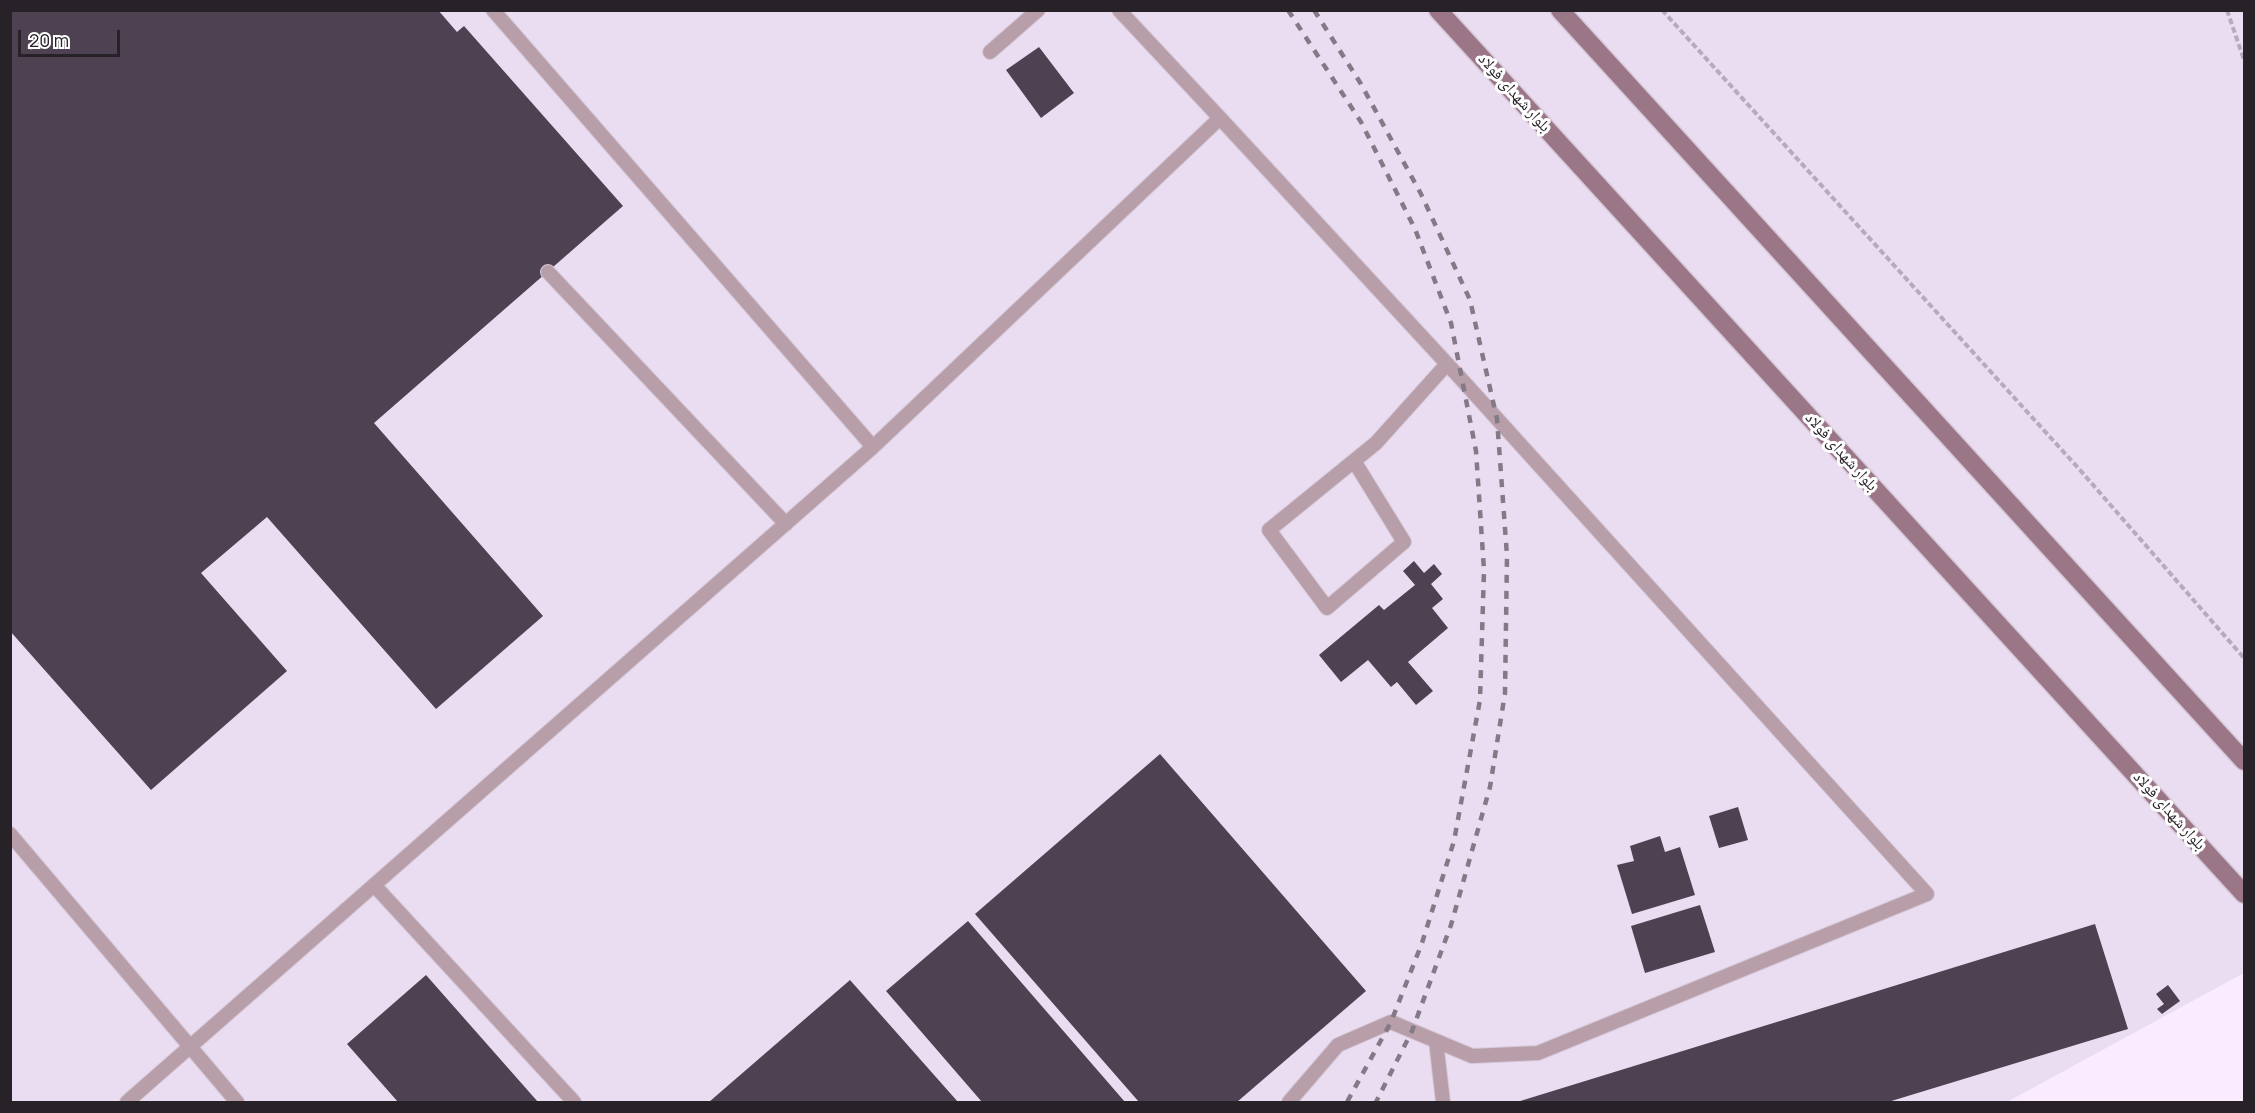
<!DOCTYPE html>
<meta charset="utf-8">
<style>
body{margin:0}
#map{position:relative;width:2255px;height:1113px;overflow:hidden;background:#faebfe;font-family:Manrope,sans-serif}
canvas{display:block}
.frame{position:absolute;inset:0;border:12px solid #272128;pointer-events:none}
.scale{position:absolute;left:18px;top:30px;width:102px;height:27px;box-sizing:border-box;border:3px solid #272128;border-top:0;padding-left:8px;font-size:18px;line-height:21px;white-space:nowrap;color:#272128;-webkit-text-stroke:4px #fff;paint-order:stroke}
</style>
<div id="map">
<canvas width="2255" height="1113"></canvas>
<div class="frame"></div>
<div class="scale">20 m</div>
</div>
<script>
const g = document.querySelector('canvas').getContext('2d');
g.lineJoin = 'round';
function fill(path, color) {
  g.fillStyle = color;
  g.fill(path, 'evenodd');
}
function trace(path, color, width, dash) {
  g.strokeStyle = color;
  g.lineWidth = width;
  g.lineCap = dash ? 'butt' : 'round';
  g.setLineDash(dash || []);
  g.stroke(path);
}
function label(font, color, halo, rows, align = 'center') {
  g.font = font + ' Manrope,"Noto Naskh Arabic",sans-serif';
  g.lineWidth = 6;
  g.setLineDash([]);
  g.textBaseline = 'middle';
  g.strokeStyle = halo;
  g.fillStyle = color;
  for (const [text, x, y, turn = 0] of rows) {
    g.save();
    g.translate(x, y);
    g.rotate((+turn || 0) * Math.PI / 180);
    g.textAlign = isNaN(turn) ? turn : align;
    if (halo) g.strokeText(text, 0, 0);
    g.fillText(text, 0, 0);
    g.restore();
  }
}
fill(new Path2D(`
 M10 11H2244V973L2007 1102H11Z`), '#ebddf1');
fill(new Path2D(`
 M10 10H438L457 32 464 26 623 206 374 423 543 616 436 709 267 517 201 573 287 671 151 790 10 631Z
 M1039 47 1074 93 1041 118 1006 70Z
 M1414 561 1424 573 1434 564 1442 574 1431 584 1443 599 1432 608 1448 628 1408 662 1433 691 1416 705 1397 682 1391 687 1368 660 1341 682 1319 655 1379 605 1384 610 1415 585 1403 571Z
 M1160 754 1366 991 1237 1102H1139L975 914Z
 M1738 807 1748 840 1719 848 1709 816Z
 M1660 836 1665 852 1680 847 1695 895 1632 914 1617 865 1634 861 1630 846Z
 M1700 905 1715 952 1645 973 1631 926Z
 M968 921 1125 1102H982L886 991Z
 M2095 924 2128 1029 1888 1102H1517Z
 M426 975 538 1102H398L347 1044Z
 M850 980 958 1102H709Z
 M2168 985 2180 1001 2162 1014 2157 1009 2164 1004 2156 994Z`), '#4e4151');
const lane = new Path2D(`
 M1119 10 1220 118
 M990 52 1038 10
 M548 272 786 524
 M873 447 1220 118 1462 380 1927 894 1538 1053 1472 1056 1391 1022 1338 1045 1289 1102
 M1354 461 1404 542 1327 608 1269 530 1376 443 1447 364
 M10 834 237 1102
 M374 885 574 1102
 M1436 1041 1443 1102
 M127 1102 873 447 493 10`);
const secondary = new Path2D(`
 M1438 10 2244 894
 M1560 10 2244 761`);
trace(lane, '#d4c7d7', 16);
trace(secondary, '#d4c7d7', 21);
trace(new Path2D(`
 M1662 10 2080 470 2244 658
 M2227 10 2244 60`), '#b7aaba', 4, [6, 3]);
trace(lane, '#b79ea9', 14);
trace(secondary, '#9a7687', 18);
trace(new Path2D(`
 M1288 10 1361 122 1415 229 1451 323 1476 451 1484 570 1480 700 1454 841 1422 943 1391 1022 1347 1102
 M1314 10 1361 84 1421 194 1470 300 1497 419 1507 556 1505 693 1490 787 1451 925 1412 1031 1376 1102`), '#847a86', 4.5, [8, 8]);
label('16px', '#272128', '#fff', [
 ["بلوار شهدای فولاد",1514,93,48],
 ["بلوار شهدای فولاد",1841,452,48],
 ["بلوار شهدای فولاد",2169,811,48]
]);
</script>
